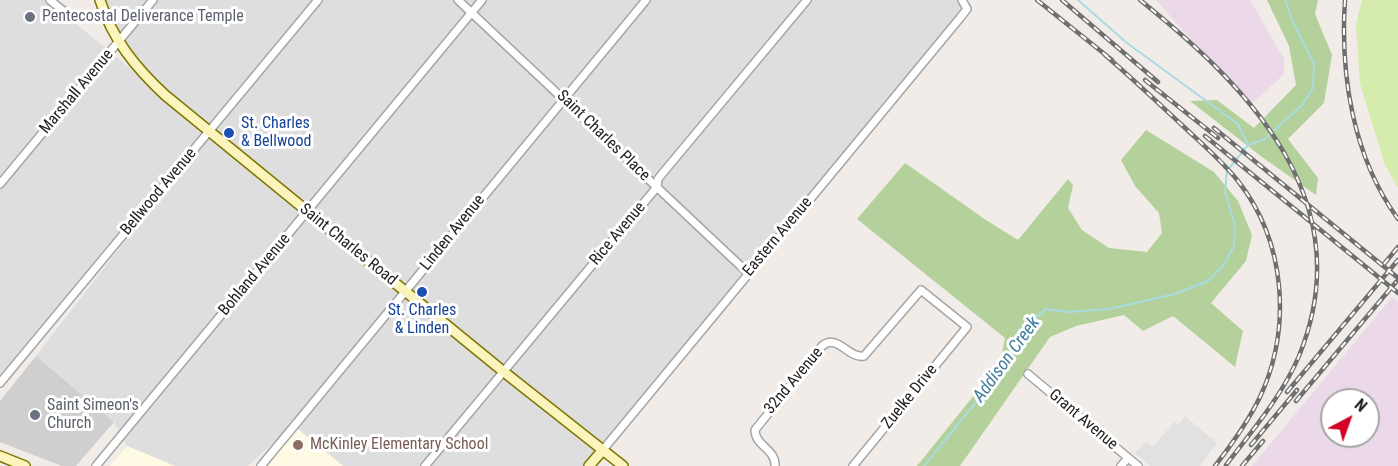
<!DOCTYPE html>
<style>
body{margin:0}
#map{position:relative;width:1398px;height:466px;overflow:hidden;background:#f1ece7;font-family:"Roboto Condensed",sans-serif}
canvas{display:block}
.north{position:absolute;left:1320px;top:388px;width:60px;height:60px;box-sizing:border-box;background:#fff;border:2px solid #a6a6a6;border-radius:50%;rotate:41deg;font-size:16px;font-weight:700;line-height:24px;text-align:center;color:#212121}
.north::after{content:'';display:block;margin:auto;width:21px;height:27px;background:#d20022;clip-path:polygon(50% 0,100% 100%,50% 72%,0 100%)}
</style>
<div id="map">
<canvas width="1398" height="466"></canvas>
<div class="north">N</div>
</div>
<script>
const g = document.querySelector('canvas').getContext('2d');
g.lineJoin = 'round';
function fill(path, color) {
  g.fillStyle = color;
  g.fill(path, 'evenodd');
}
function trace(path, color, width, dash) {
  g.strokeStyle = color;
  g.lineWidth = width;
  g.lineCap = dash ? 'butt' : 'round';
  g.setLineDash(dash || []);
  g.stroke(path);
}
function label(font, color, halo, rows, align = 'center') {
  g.font = font + ' "Roboto Condensed",sans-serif';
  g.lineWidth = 6;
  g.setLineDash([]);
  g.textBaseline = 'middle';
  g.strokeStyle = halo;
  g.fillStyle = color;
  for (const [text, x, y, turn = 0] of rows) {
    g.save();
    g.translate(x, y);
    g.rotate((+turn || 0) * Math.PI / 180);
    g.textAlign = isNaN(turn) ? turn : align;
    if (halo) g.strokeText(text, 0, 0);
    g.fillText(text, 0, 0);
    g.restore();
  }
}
fill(new Path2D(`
 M0 0H47L207 131 0 379Z
 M103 0H960L965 9 602 447 147 75 119 38Z
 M209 132 600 451 587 466H343L293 425 248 466H175L127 446 114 422 36 356Z`), '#dfdede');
fill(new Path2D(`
 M1156 0H1250L1284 59V74L1250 106Z
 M1392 297 1398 302V466H1252ZM1332 400H1368V436H1332Z`), '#ebd9ea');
fill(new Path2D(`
 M293 425 343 466H261Z
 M127 446 175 466H110Z`), '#fffae3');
fill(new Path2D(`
 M36 356 114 422 76 466H62L0 442V401Z`), '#cfcfcf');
fill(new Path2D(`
 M1362 0H1398V188L1385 165 1360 84 1356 24Z`), '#d6ecad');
fill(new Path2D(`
 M1267 0H1318L1315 14 1332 55 1324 103 1288 139 1318 178 1316 195 1262 157 1190 101 1217 100 1254 128 1296 85 1289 46Z
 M1146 130 1214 172 1238 201 1252 235 1246 261 1211 303 1243 331 1235 367 1173 316 1143 331 1124 315 1076 326 1050 337 960 466H917L1000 363 1005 338 857 219 905 163 986 220 1018 240 1068 179 1073 185 1068 208 1082 230 1109 248 1147 252 1162 233 1159 213 1135 186 1121 160Z`), '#b4d19c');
fill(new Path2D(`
 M1185 416 1217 443 1200 466H1150L1135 453 1146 441 1153 447 1174 422 1178 425Z`), '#e1e1e1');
trace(new Path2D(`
 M1078 0 1127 43 1238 124 1248 145
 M924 466 1004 368 1029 324 1046 309 1069 312 1109 309 1175 294 1208 281 1223 266 1234 246 1235 225 1225 192 1227 171 1248 145 1265 139 1302 105 1313 88 1314 63 1294 24 1285 0`), '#a7dce0', 2);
const street = new Path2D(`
 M50 0C74 20 73 20 104 15
 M458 0 748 273
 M0 184 153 0
 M1028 374 1138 466
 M0 383 318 0
 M602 451 960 18 967 9 962 0
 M96 466 482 0
 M261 466 646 0
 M425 466 657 187 658 179 662 174 807 0
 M775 466C776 449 755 446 755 430L822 346C838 333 848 359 864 356L921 290 967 327 853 466
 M1121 466 1128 458`);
const secondary = new Path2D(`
 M100 0C112 39 136 68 165 95L504 372 623 466
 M0 456 25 466
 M589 466 602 451`);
trace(street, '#a5a5a5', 10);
trace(secondary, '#7d7702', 12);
trace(street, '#fff', 7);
trace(secondary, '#fbf4bc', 9);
const rail = new Path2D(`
 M1037 0 1112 60
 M1062 0 1158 82
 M1140 0C1250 88 1362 202 1299 356 1282 396 1252 431 1226 465
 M1345 0C1340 75 1353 157 1398 219
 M1105 55C1132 78 1157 102 1183 126 1202 144 1222 161 1238 181 1286 242 1292 328 1260 397 1248 422 1232 444 1215 466
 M1145 80 1218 138
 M1214 128 1398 278
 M1205 136 1398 293
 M1384 264 1398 247
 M1287 392 1398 260
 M1296 401 1396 282
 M1251 445 1297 390
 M1242 466 1263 441`);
trace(rail, '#6f6f6f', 4.5);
trace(rail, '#fff', 2, [7]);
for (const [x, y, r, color] of [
 [30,17,6,"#6b7280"],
 [229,133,6,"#1a4fb4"],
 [422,292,6,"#1a4fb4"],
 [35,415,6,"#6b7280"],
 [298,445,6,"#8d6e63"]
]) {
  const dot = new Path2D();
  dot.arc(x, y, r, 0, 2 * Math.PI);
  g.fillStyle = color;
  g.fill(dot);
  trace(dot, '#fff', 2);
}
label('16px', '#5b616d', '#fff', [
 ["Pentecostal Deliverance Temple",42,17],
 ["Saint Simeon's",47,406],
 ["Church",47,424]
], 'left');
label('16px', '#212121', '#fff', [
 ["Marshall Avenue",77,92,-50],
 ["Saint Charles Place",603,136,44],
 ["Bellwood Avenue",159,192,-50],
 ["Linden Avenue",453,233,-51],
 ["Rice Avenue",618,234,-50],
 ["Eastern Avenue",778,237,-50],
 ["Saint Charles Road",348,245,39],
 ["Bohland Avenue",255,275,-50],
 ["32nd Avenue",794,381,-50],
 ["Zuelke Drive",910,397,-51],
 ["Grant Avenue",1083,420,40]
]);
label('16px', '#164399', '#fff', [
 ["St. Charles",241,124],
 ["& Bellwood",241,142],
 ["St. Charles",422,311,"center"],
 ["& Linden",422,329,"center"]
], 'left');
label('16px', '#785e54', '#fff', [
 ["McKinley Elementary School",310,445]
], 'left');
label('italic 18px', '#417d9c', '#fff', [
 ["Addison Creek",1007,360,-54]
]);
</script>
